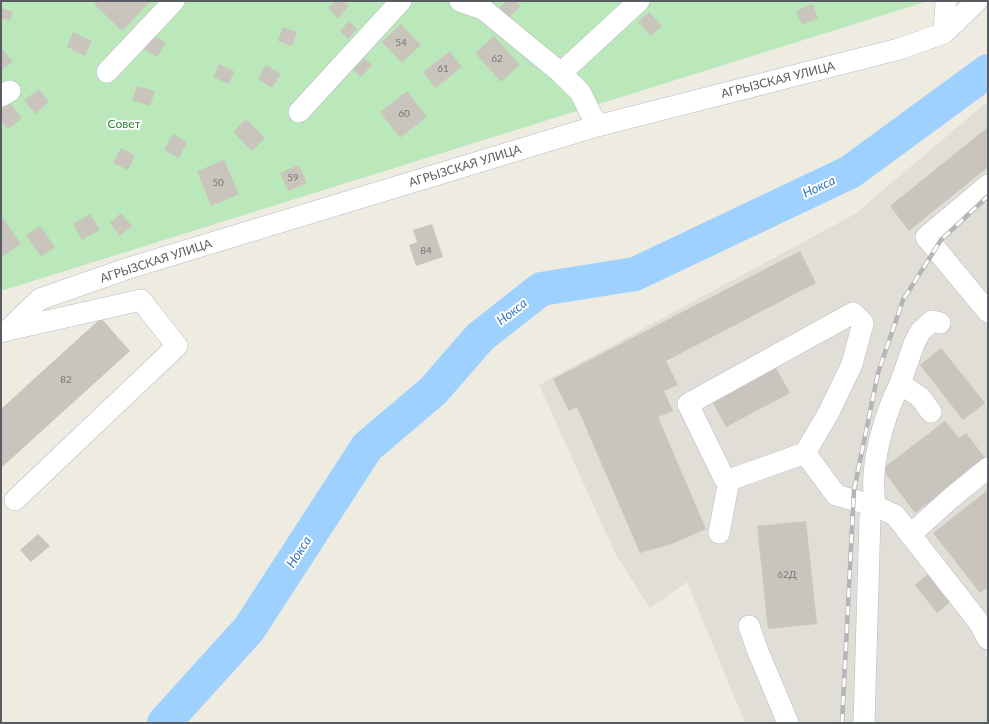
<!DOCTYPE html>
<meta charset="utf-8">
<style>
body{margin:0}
#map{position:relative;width:989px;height:724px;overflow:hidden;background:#eeebe0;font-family:Lato,sans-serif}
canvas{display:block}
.frame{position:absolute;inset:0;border:2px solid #595d63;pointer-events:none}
</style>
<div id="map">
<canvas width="989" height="724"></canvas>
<div class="frame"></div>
</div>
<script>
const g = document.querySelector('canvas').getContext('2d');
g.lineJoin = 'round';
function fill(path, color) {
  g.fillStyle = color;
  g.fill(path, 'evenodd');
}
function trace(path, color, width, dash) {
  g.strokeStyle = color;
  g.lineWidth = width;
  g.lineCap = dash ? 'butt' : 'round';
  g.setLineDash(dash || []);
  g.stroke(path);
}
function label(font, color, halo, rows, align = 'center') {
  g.font = font + ' Lato,sans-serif';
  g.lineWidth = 4;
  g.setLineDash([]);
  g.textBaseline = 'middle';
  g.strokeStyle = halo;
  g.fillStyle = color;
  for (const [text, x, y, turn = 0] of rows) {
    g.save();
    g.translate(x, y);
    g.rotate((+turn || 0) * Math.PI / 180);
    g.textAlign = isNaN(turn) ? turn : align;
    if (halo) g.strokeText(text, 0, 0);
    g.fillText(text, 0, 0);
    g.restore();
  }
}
fill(new Path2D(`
 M988 101V723H745L687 582 650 608 616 555 539 385 855 214Z`), '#e1ded8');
fill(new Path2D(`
 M1 1H928L1 291Z`), '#bae8bb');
trace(new Path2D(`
 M164 723 249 629 367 447 433 391 480 337 541 289 635 274 850 172 988 71`), '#9fd1ff', 34);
fill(new Path2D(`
 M97 1H151L122 31 94 4Z
 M335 1H343L349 6 338 18 328 8Z
 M506 1H516L521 6 508 18 499 8Z
 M812 4 818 18 802 25 796 11Z
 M1 8 13 12 10 21 1 18Z
 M649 12 662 26 651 36 638 22Z
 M349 21 357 29 348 39 340 31Z
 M401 24 421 45 402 63 382 42Z
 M283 27 297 32 292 46 278 41Z
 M73 32 92 41 85 56 67 47Z
 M152 35 166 43 157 57 144 49Z
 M494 36 520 65 501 82 475 53Z
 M1 47 13 62 1 70Z
 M450 51 462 67 435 88 423 72Z
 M364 58 372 65 361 77 353 70Z
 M219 64 234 71 229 84 213 77Z
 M266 65 281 74 272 88 258 79Z
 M137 86 155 91 150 106 132 100Z
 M39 89 49 102 35 114 24 100Z
 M407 91 427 117 400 138 380 112Z
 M9 102 22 118 8 129 1 121V109Z
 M246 119 265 138 252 151 233 132Z
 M988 127V167L909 231 890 206Z
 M173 134 187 142 179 158 164 150Z
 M121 148 135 155 128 170 113 163Z
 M224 160 239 194 211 206 197 171Z
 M299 165 307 183 288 191 280 173Z
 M121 213 132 226 120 236 110 223Z
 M90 214 100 230 82 240 73 224Z
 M1 216 21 244 3 256 1 253Z
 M432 224 443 257 416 266 409 245 417 242 413 230Z
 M40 226 55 247 41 257 26 235Z
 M800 251 816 283 666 361 678 385 664 391 673 411 658 417 706 529 672 544 640 553 577 407 569 411 553 379Z
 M101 318 130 351 1 468V409Z
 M941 348 985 403 963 420 920 365Z
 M776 368 790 393 726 427 713 403Z
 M945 421 959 438 966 433 986 459 915 513 882 469Z
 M988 490V587L980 593 933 533Z
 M806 521 817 624 768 629 757 526Z
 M38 534 50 546 31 562 20 550Z
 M928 574 951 601 937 613 915 585Z`), '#c9c5bd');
const minor = new Path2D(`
 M460 1 483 9 561 73 580 92 597 126
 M944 33 946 1
 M107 72 174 1
 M561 73 639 1
 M1 96 10 91
 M299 112 401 1
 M988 185 926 237 988 312
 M8 330 141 300 177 346 15 500
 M1 332 8 330 40 299 129 268 597 126 899 49 944 33 977 1
 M900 384 914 344 920 332 932 321 940 323
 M805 453 829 412 852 364 863 323 853 313 688 404 724 478 729 480 805 453 836 495 875 506C874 495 873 485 874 474 876 446 887 409 900 384L920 397 931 412
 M719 533 729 480
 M910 535 951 498 988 468
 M749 626 757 649 788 723
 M864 723 870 518 875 506 895 515 978 621 988 639`);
trace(minor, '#b8bbc1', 22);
trace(minor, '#fff', 21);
const rail = new Path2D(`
 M842 723 854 490 878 373 903 300 941 240 988 196`);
trace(rail, '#b4b5b6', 4.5);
trace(rail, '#fff', 3, [9]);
label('10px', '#75777a', null, [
 ["54",401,43],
 ["62",497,59],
 ["61",443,69],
 ["60",404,114],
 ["59",293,178],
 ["50",218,183],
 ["84",426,251],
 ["82",66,380],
 ["62Д",787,575]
]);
label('12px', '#595d63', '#fff', [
 ["АГРЫЗСКАЯ УЛИЦА",778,80,-14],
 ["АГРЫЗСКАЯ УЛИЦА",465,166,-17],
 ["АГРЫЗСКАЯ УЛИЦА",156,261,-18]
]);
label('12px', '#2d8634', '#fff', [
 ["Совет",124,124]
]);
label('italic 13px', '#3575c4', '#fff', [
 ["Нокса",819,187,-25],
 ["Нокса",512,312,-38],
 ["Нокса",299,552,-57]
]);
</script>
